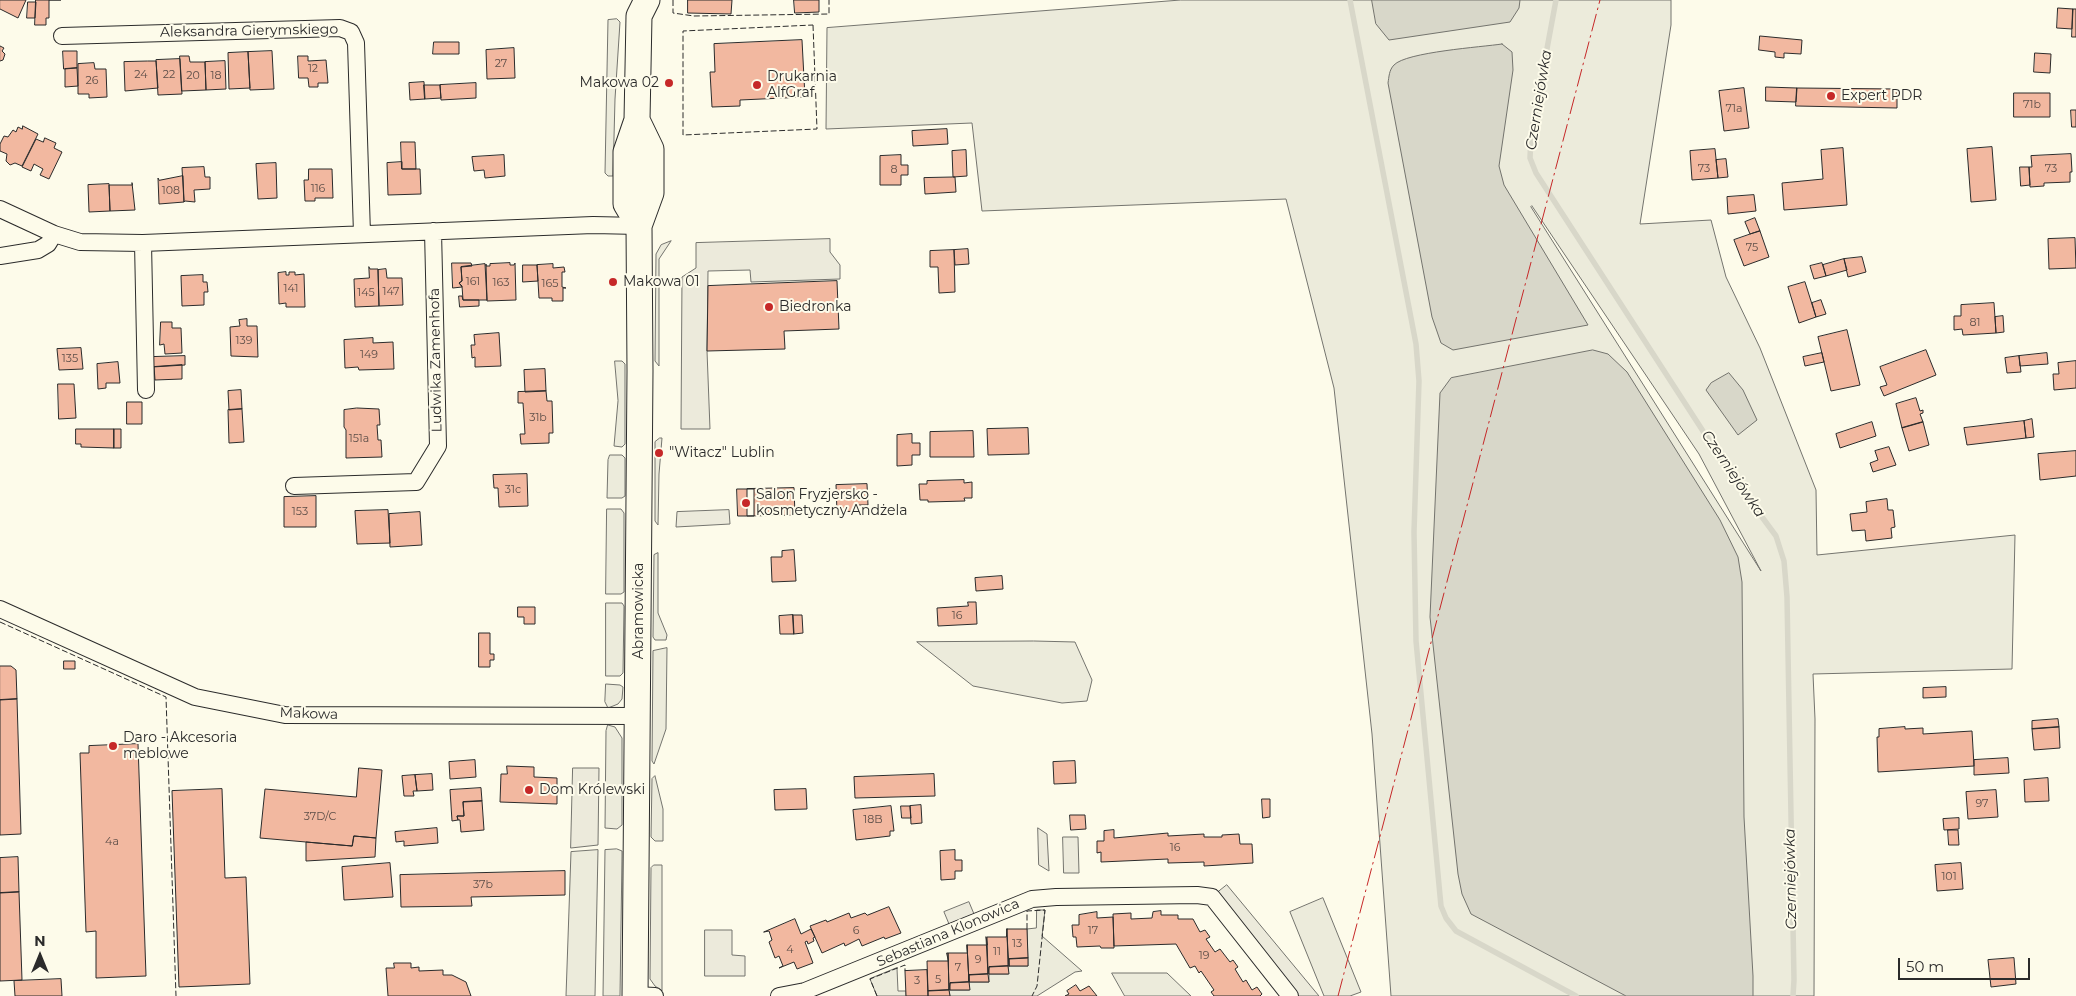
<!DOCTYPE html>
<meta charset="utf-8">
<style>
body{margin:0}
#map{position:relative;width:2076px;height:996px;overflow:hidden;background:#fdfbea;font-family:Montserrat,sans-serif}
canvas{display:block}
.north{position:absolute;left:15px;top:931px;width:50px;height:50px;-webkit-text-stroke:4px #fdfbea;paint-order:stroke;rotate:0deg;font-size:14px;font-weight:700;line-height:20px;text-align:center;color:#2b2b2b}
.north::after{content:'';display:block;margin:auto;width:18px;height:22px;background:#2b2b2b;clip-path:polygon(50% 0,100% 100%,50% 72%,0 100%)}
.scale{position:absolute;left:1898px;top:958px;width:132px;height:22px;box-sizing:border-box;border:2px solid #2b2b2b;border-top:0;padding-left:6px;font-size:15px;line-height:18px;white-space:nowrap;color:#2b2b2b;-webkit-text-stroke:4px #fdfbea;paint-order:stroke}
</style>
<div id="map">
<canvas width="2076" height="996"></canvas>
<div class="north">N</div>
<div class="scale">50 m</div>
</div>
<script>
const g = document.querySelector('canvas').getContext('2d');
g.lineJoin = 'round';
function fill(path, color) {
  g.fillStyle = color;
  g.fill(path, 'evenodd');
}
function trace(path, color, width, dash) {
  g.strokeStyle = color;
  g.lineWidth = width;
  g.lineCap = dash ? 'butt' : 'round';
  g.setLineDash(dash || []);
  g.stroke(path);
}
function label(font, color, halo, rows, align = 'center') {
  g.font = font + ' Montserrat,sans-serif';
  g.lineWidth = 4;
  g.setLineDash([]);
  g.textBaseline = 'middle';
  g.strokeStyle = halo;
  g.fillStyle = color;
  for (const [text, x, y, turn = 0] of rows) {
    g.save();
    g.translate(x, y);
    g.rotate((+turn || 0) * Math.PI / 180);
    g.textAlign = isNaN(turn) ? turn : align;
    if (halo) g.strokeText(text, 0, 0);
    g.fillText(text, 0, 0);
    g.restore();
  }
}
const green = new Path2D(`
 M1181 0H1671V25L1640 224 1711 220 1726 277 1760 348 1816 490 1817 555 2015 535 2012 669 1813 674 1815 719 1814 996H1391L1372 734 1334 388 1286 199 982 211 972 123 826 129 827 28ZM1532 206 1699 454 1761 571 1531 207Z
 M617 19 620 22 615 99 613 176H608L605 173 608 20Z
 M671 241 659 259V366L655 361 656 254 661 245Z
 M615 361H622L625 364V444L622 447 614 446 618 401Z
 M660 438H662L659 474 658 525 655 521V442Z
 M610 455H622L625 458V496L622 498H607L608 460Z
 M607 509H621L624 513V592L621 594H606Z
 M658 553V613L667 635 666 640H655L653 637 654 555Z
 M606 603H622L624 606 623 673 620 676H606Z
 M1034 641 1075 642 1092 680 1087 701 1062 703 973 686 917 642Z
 M667 648 666 729 654 764 652 761 653 651Z
 M606 684 620 685 623 687 622 699 618 704 608 708 605 702Z
 M608 725 615 727 622 738V825L617 829 605 828 606 731Z
 M655 776 663 809V841H655L651 837 652 779Z
 M617 849 622 851V857L620 996H603L605 850Z
 M598 850 595 996H566L571 852Z
 M654 865H662V991L655 986 650 979 651 868Z
 M1323 898 1361 992 1350 996H1324L1290 912Z
 M1037 910H1045L1042 936 1082 971 1075 972 1037 996H950L949 990H969V982H989V974H1008V966H1028L1027 929 1036 928Z
 M897 968 898 991H906V996H877L870 979Z
 M1112 973H1167L1191 996H1125Z`);
fill(green, '#ecebdb');
trace(green, '#74746e', 1);
const parking = new Path2D(`
 M830 239V252L840 265V279L751 282 750 270 708 271 707 351 710 429H681L682 277 696 268V243Z
 M729 510 730 524 676 527 677 512Z
 M573 768H599L598 845 571 848Z
 M1038 828 1047 834 1049 871 1039 865Z
 M1063 837H1078L1079 873H1064Z
 M1227 885 1319 996H1290L1212 897Z
 M969 902 974 914 949 924 944 912Z
 M705 930H732V955L745 956V976H705Z`);
fill(parking, '#eceadb');
trace(parking, '#74746e', 1);
const water = new Path2D(`
 M1372 0H1520L1519 8 1510 22 1389 40 1376 24Z
 M1502 44 1512 52 1513 70 1499 166 1504 185 1588 325 1453 350 1441 343 1432 317 1388 83C1389 77 1389 70 1394 65 1406 52 1482 47 1502 44Z
 M1593 350 1608 354 1627 372 1720 520 1738 557 1742 582 1744 817 1753 976V996H1626L1471 914 1462 894 1458 874 1430 617 1440 393 1451 378Z
 M1729 373 1743 390 1757 420 1738 435 1706 390 1711 383Z`);
fill(water, '#d8d7c9');
trace(water, '#74746e', 1);
trace(new Path2D(`
 M1350 0 1416 344 1419 381 1414 532 1416 641 1441 906 1446 918 1456 931 1576 996
 M1556 0 1531 135 1530 158 1536 173 1734 479 1776 536 1784 561 1787 597 1794 980 1793 996`), '#d8d7c9', 5.5);
const building = new Path2D(`
 M0 0H26L18 18 0 9Z
 M36 0H61H49V18H46V25H35Z
 M688 0H732L731 14 688 13Z
 M794 0H819V12L795 13Z
 M28 2H36L35 18H27Z
 M2058 8 2073 9 2072 29 2057 28Z
 M2073 9H2076V37H2072Z
 M1760 36 1802 40 1801 54 1784 53V58L1775 57V52L1759 50Z
 M802 40 805 97 740 100V106L712 107 710 72H715L714 44Z
 M434 42H459V54H433Z
 M0 46 4 48 2 51 5 54 3 60 0 61Z
 M514 48 515 78 487 79 486 50Z
 M63 51H77V68L64 69Z
 M272 51 274 89 250 90 248 52Z
 M248 52 250 88 229 89 228 53Z
 M2035 53 2051 54 2050 73 2034 72Z
 M180 56H189L190 62H205L206 90 182 91Z
 M298 56H308V61L326 60 328 83H318V87H309L308 78H299Z
 M180 59 182 94 158 95 156 60Z
 M148 61H156L158 88 125 91 124 62Z
 M225 61 226 89 206 90 205 62Z
 M94 63 95 69H106L107 97 89 98V94H78V64Z
 M77 68 78 86 65 87V69Z
 M424 82 425 99 410 100 409 83Z
 M476 83V98L441 100 440 85Z
 M424 85H440L441 98 425 99Z
 M1766 87 1797 88 1796 102 1766 101Z
 M1744 88 1749 128 1724 131 1719 91Z
 M1797 88 1897 89V108L1796 106Z
 M2014 93H2050V117H2014Z
 M2071 110H2076V127H2072Z
 M23 126 38 134 22 166 15 163 10 165 6 161 7 154 0 151V144L4 136 8 137 13 130 16 132 18 127 22 129Z
 M947 129 948 144 913 146 912 131Z
 M45 138 56 143 54 148 62 152 49 179 40 175 43 169 34 164 31 171 22 167 36 139 43 142Z
 M401 142H415L416 169H402Z
 M1992 147 1996 200 1971 202 1967 149Z
 M1843 148 1847 205 1784 210 1782 183 1823 179 1821 150Z
 M1715 149 1718 178 1692 180 1690 151Z
 M966 150 967 176 953 177 952 151Z
 M2071 154 2072 172H2070V182L2044 183V186L2030 187 2029 167H2032L2031 156Z
 M504 155 505 176 485 178 484 170 474 171 472 157Z
 M901 155V165H908V175H901V185H880V156Z
 M1726 159 1728 177 1718 178 1716 160Z
 M402 162V169H420L421 194 388 195 387 163Z
 M276 163 277 198 258 199 256 164Z
 M204 167 205 177H210V189L194 190 195 202 185 201 184 202 182 168Z
 M2020 167H2029L2030 185 2021 186Z
 M309 169H332L333 198H315V201H305L304 180H308Z
 M183 176 184 202 159 204 158 178 159 180Z
 M953 177H955L956 192 925 194 924 178Z
 M132 183 135 210 110 211 109 185H132Z
 M109 184 110 211 89 212 88 185Z
 M1754 195 1756 211 1728 214 1727 197Z
 M1755 218 1760 231 1750 234 1745 222Z
 M1760 231 1769 257 1744 266 1734 240Z
 M2075 238 2076 268 2049 269 2048 239Z
 M968 249 969 264 955 265 954 250Z
 M954 250 955 292 939 293 938 267H930V251Z
 M1862 257 1866 272 1848 277 1844 259Z
 M1844 259 1847 270 1826 276 1823 265Z
 M452 263H471L472 266 461 267 462 281 459 283 462 287 453 288Z
 M510 263V265H514L515 263 516 300 487 301 486 264V266H490V264Z
 M1822 263 1826 276 1814 279 1810 266Z
 M485 264 487 300H463L462 286 459 283 462 281 461 267Z
 M553 264V268L564 267 565 272H562V287L566 288H563V301H552V298H539L537 265Z
 M523 265H537L538 281 523 282Z
 M369 267 370 269H378L379 306 355 307 354 279 369 278Z
 M386 269 387 278H402L403 305 379 306 378 270Z
 M286 272V275H289V272H295V275L304 274 305 307H286V303L279 304 278 273Z
 M203 275V282H207L208 292H204V305L182 306 181 276Z
 M837 281 839 329 784 331 785 349 707 351 708 286Z
 M1805 282 1816 317 1799 323 1788 287Z
 M459 296H462L463 300H479V306L460 307Z
 M1821 300 1826 314 1816 317 1812 303Z
 M1994 303 1996 333 1963 335 1962 329 1954 330V316H1961V305Z
 M2003 316 2004 332 1996 333 1995 317Z
 M247 319V326H257L258 357 231 356 230 327 240 326 239 320Z
 M161 322H172V328H181L182 353 165 354 164 344 160 345Z
 M1847 330 1860 385 1831 391 1818 337Z
 M499 333 501 366 475 367V357L472 358 471 345H475L474 335Z
 M373 338V343L393 342 394 369 359 370 358 367 345 368 344 340Z
 M81 348 83 369 59 370 57 349Z
 M1926 350 1936 375 1884 396 1880 387 1887 385 1880 367Z
 M1822 353 1824 362 1805 366 1803 357Z
 M2047 353 2048 364 2020 366 2019 356Z
 M185 356V365L152 367V357Z
 M2019 356 2021 372 2007 373 2005 358Z
 M2076 361V388L2054 390 2053 374H2059L2058 363Z
 M118 362 120 383H106V388L98 389 97 364Z
 M182 365V379L155 380 154 367Z
 M545 369 546 391 525 392 524 370Z
 M58 384H74L76 418 59 419Z
 M241 390 242 409 229 410 228 391Z
 M546 391 547 401H552L553 433H549V443L521 444 520 434H525L523 403H518V392Z
 M1916 398 1920 411 1923 410V413L1920 414 1923 422 1902 428 1896 404Z
 M127 402H142V424H127Z
 M357 408 379 409 380 425H377L378 440H381L382 457 346 458V430L344 427V410Z
 M242 409 244 442 229 443 228 410Z
 M2032 419 2034 437 2026 438 2024 421Z
 M2024 421 2026 438 1967 445 1964 428Z
 M1872 422 1876 436 1840 448 1836 434Z
 M1923 422 1929 445 1909 451 1902 428Z
 M1028 428 1029 454 988 455 987 429Z
 M76 429H114V448L81 447V444H76Z
 M114 429H121V448H114Z
 M973 431 974 457H930V432Z
 M912 434V443H920V455H912V465L897 466V435Z
 M1889 447 1896 465 1873 472 1870 463 1878 460 1875 451Z
 M2076 451V476L2040 480 2038 454Z
 M527 474 528 506 499 507 498 488H494L493 475Z
 M964 480V483L972 482V498H964L965 501 928 502V500H920L919 484H927V481Z
 M867 484 868 505H858V511L837 512 836 485Z
 M794 488 795 515 747 516V489Z
 M737 489H754V516H738Z
 M316 496V527H284V497Z
 M1887 499 1888 510H1893L1895 527 1891 528 1892 538 1866 541 1865 530 1852 531 1850 514 1867 512 1866 502Z
 M388 510 390 543 357 544 355 511Z
 M420 512 422 545 390 547 389 514Z
 M794 550 796 581 772 582 771 557H782V551Z
 M1002 576 1003 589 976 591 975 578Z
 M968 602H976L977 624 938 626 937 608 968 606Z
 M518 607H535V624H524V617H518Z
 M793 615 794 634H780L779 616Z
 M793 615H802L803 633 794 634Z
 M479 633H490V654H494V660H490V667H479Z
 M64 661H75V669H64Z
 M0 666H11L16 670 17 699 0 700Z
 M1946 687V697L1923 698V688Z
 M17 699 21 834 0 835V700Z
 M2058 719 2059 727 2032 729V721Z
 M1905 727V729L1923 728V734L1972 731 1974 766 1878 772 1877 737H1879V729Z
 M2059 727 2060 748 2034 750 2032 729Z
 M138 744 146 976 96 978V931L86 932 80 753H89V746Z
 M2008 758 2009 773 1974 775V760Z
 M475 760 476 777 450 779 449 762Z
 M1075 761 1076 783 1054 784 1053 762Z
 M507 766 534 767V777L557 778V804L500 802 501 774H507Z
 M359 768 382 770 376 838 354 836 352 846 260 838 265 789 356 797Z
 M432 774 433 790 417 791 415 775Z
 M934 774 935 796 855 798 854 777Z
 M415 775 417 791H413L414 796H404L402 776Z
 M2048 778 2049 801 2025 802 2024 780Z
 M481 788 482 801 463 802 464 816H457L458 820 452 821 450 790Z
 M222 789 225 878 246 877 250 984 179 987 172 791Z
 M806 789 807 809 775 810 774 790Z
 M1996 790 1998 817 1968 819 1966 792Z
 M1262 799H1270V817L1263 818Z
 M482 801 484 830 461 832 460 820H458L457 816H464L463 802Z
 M921 805 922 823 911 824 910 806Z
 M891 806 894 831H890V836L856 840 853 810Z
 M901 806H910L911 818H902Z
 M1070 815H1085L1086 829 1071 830Z
 M1959 818V829L1944 830 1943 819Z
 M437 828 438 843 404 846V841L396 842 395 832Z
 M1114 830V838L1168 833V836L1204 834V837H1222V835L1239 834 1240 844H1252L1253 863 1204 866V862L1168 863V859L1101 862V852L1097 853V841H1104V831Z
 M1948 830H1958L1959 845H1949Z
 M354 836 376 838 375 857 306 861V842L352 846Z
 M955 850V860H962V871H955V879L941 880 940 851Z
 M18 857 19 892 0 893V858Z
 M390 863 393 897 344 900 342 867Z
 M1961 863 1963 889 1937 891 1935 865Z
 M565 871V895L471 897 472 906 401 907 400 875Z
 M19 892 22 980 0 981V893Z
 M889 907 901 933 885 939 884 937 862 946 859 939 845 946 844 943 822 953 810 926 826 920 827 922 849 913 851 918 865 913 867 915Z
 M1161 911V915H1178V919H1193L1200 932 1205 930 1210 937 1206 939 1215 952 1220 949 1230 962 1233 960 1238 967 1235 969 1243 982 1246 980 1252 990 1257 987 1262 994 1260 996H1214L1211 992 1214 990 1201 971 1199 973 1195 966 1190 968 1176 944 1114 946 1113 914 1131 913V919L1152 918 1153 912Z
 M1097 912V918L1113 917 1114 948H1101L1100 946 1077 947 1076 937H1073L1072 925H1079V915Z
 M795 919 801 934 811 929 815 937 813 938 814 941 808 944 807 941 805 942 813 963 797 969 794 962 779 968 783 966 779 956 775 958 769 942 772 940 769 931 764 932Z
 M1007 929 1008 966 989 967 988 974 987 937H1006Z
 M1007 929H1027L1028 958 1009 959V966Z
 M986 937 988 974 969 975V982L967 945H987Z
 M967 945 969 982 950 983 949 990 948 953H967Z
 M947 953H948L949 990 928 991 927 961H948Z
 M1028 958V966H1009V959Z
 M2014 958 2016 984 1991 987 1988 960Z
 M394 963H411V968L419 967V971L443 970V975H452L466 982 471 996H388L386 968H394Z
 M1008 966 1009 974H989V967Z
 M927 970 928 996H906L905 971Z
 M988 974 989 982H969V975Z
 M61 979 62 996H15L14 981Z
 M969 982 970 990H950V983Z
 M1076 985 1080 991 1089 986 1097 996H1065L1069 994 1067 991Z
 M949 990 950 996H928V991Z`);
fill(building, '#f2b8a0');
trace(building, '#2b2b2b', 1);
const street = new Path2D(`
 M62 36 340 28 351 32 356 43 362 234
 M0 209 54 234 80 242 143 243 593 225 639 226
 M143 243 146 390
 M0 256 38 250 48 244 54 234
 M294 486 416 482 438 446 433 231
 M0 609 195 697 285 715 638 716
 M635 995 655 996
 M779 996 805 991 1032 899 1056 897 1197 895 1212 897 1290 996`);
const primary = new Path2D(`
 M639 226 626 204V152L637 120 639 16 647 0
 M635 996 640 371 639 226 651 193V149L637 120`);
trace(street, '#2b2b2b', 18);
trace(primary, '#2b2b2b', 27);
trace(street, '#fdfbea', 16);
trace(primary, '#fdfbea', 25);
trace(new Path2D(`
 M673 0V13L694 16 829 14V0
 M813 25 817 129 683 135V31Z
 M0 622 166 697 176 996
 M1027 929V911L1045 910 1037 986 1032 996
 M877 996 870 979 905 965V971`), '#2b2b2b', 1, [6, 2.5]);
trace(new Path2D(`
 M1338 996 1600 0`), '#c62828', 1, [18, 4, 2.5, 4]);
for (const [x, y, r, color] of [
 [669,83,5,"#c62828"],
 [757,85,5,"#c62828"],
 [1831,96,5,"#c62828"],
 [613,282,5,"#c62828"],
 [769,307,5,"#c62828"],
 [659,453,5,"#c62828"],
 [746,503,5,"#c62828"],
 [113,746,5,"#c62828"],
 [529,790,5,"#c62828"]
]) {
  const dot = new Path2D();
  dot.arc(x, y, r, 0, 2 * Math.PI);
  g.fillStyle = color;
  g.fill(dot);
  trace(dot, '#fdfbea', 2);
}
label('11px', '#5d4e48', null, [
 ["27",501,64],
 ["12",313,69],
 ["24",141,75],
 ["22",169,75],
 ["20",193,76],
 ["18",216,76],
 ["26",92,81],
 ["71b",2032,105],
 ["71a",1734,109],
 ["73",1704,169],
 ["73",2051,169],
 ["8",894,170],
 ["116",318,189],
 ["108",171,191],
 ["75",1752,248],
 ["161",473,282],
 ["163",501,283],
 ["165",550,284],
 ["141",291,289],
 ["147",391,292],
 ["145",366,293],
 ["81",1975,323],
 ["139",244,341],
 ["149",369,355],
 ["135",70,359],
 ["31b",538,418],
 ["151a",359,439],
 ["31c",513,490],
 ["153",300,512],
 ["16",957,616],
 ["97",1982,804],
 ["37D/C",320,817],
 ["18B",873,820],
 ["4a",112,842],
 ["16",1175,848],
 ["101",1949,877],
 ["37b",483,885],
 ["6",856,931],
 ["17",1093,931],
 ["13",1017,944],
 ["4",790,950],
 ["11",997,952],
 ["19",1204,956],
 ["9",978,960],
 ["7",958,968],
 ["5",938,980],
 ["3",917,981]
]);
label('14px', '#2b2b2b', '#fdfbea', [
 ["Aleksandra Gierymskiego",249,31,-1],
 ["Ludwika Zamenhofa",436,360,-91],
 ["Abramowicka",639,611,-90],
 ["Makowa",309,714,2],
 ["Sebastiana Klonowica",948,933,-23]
]);
label('14px', '#2b2b2b', '#fdfbea', [
 ["Drukarnia",767,77],
 ["AlfGraf",767,93],
 ["Makowa 02",659,83,"right"],
 ["Expert PDR",1841,96],
 ["Makowa 01",623,282],
 ["Biedronka",779,307],
 ["\"Witacz\" Lublin",669,453],
 ["Salon Fryzjersko -",756,495],
 ["kosmetyczny Andżela",756,511],
 ["Daro - Akcesoria",123,738],
 ["meblowe",123,754],
 ["Dom Królewski",539,790]
], 'left');
label('italic 15px', '#2b2b2b', '#fdfbea', [
 ["Czerniejówka",1539,100,-81],
 ["Czerniejówka",1733,474,56],
 ["Czerniejówka",1791,879,-91]
]);
</script>
